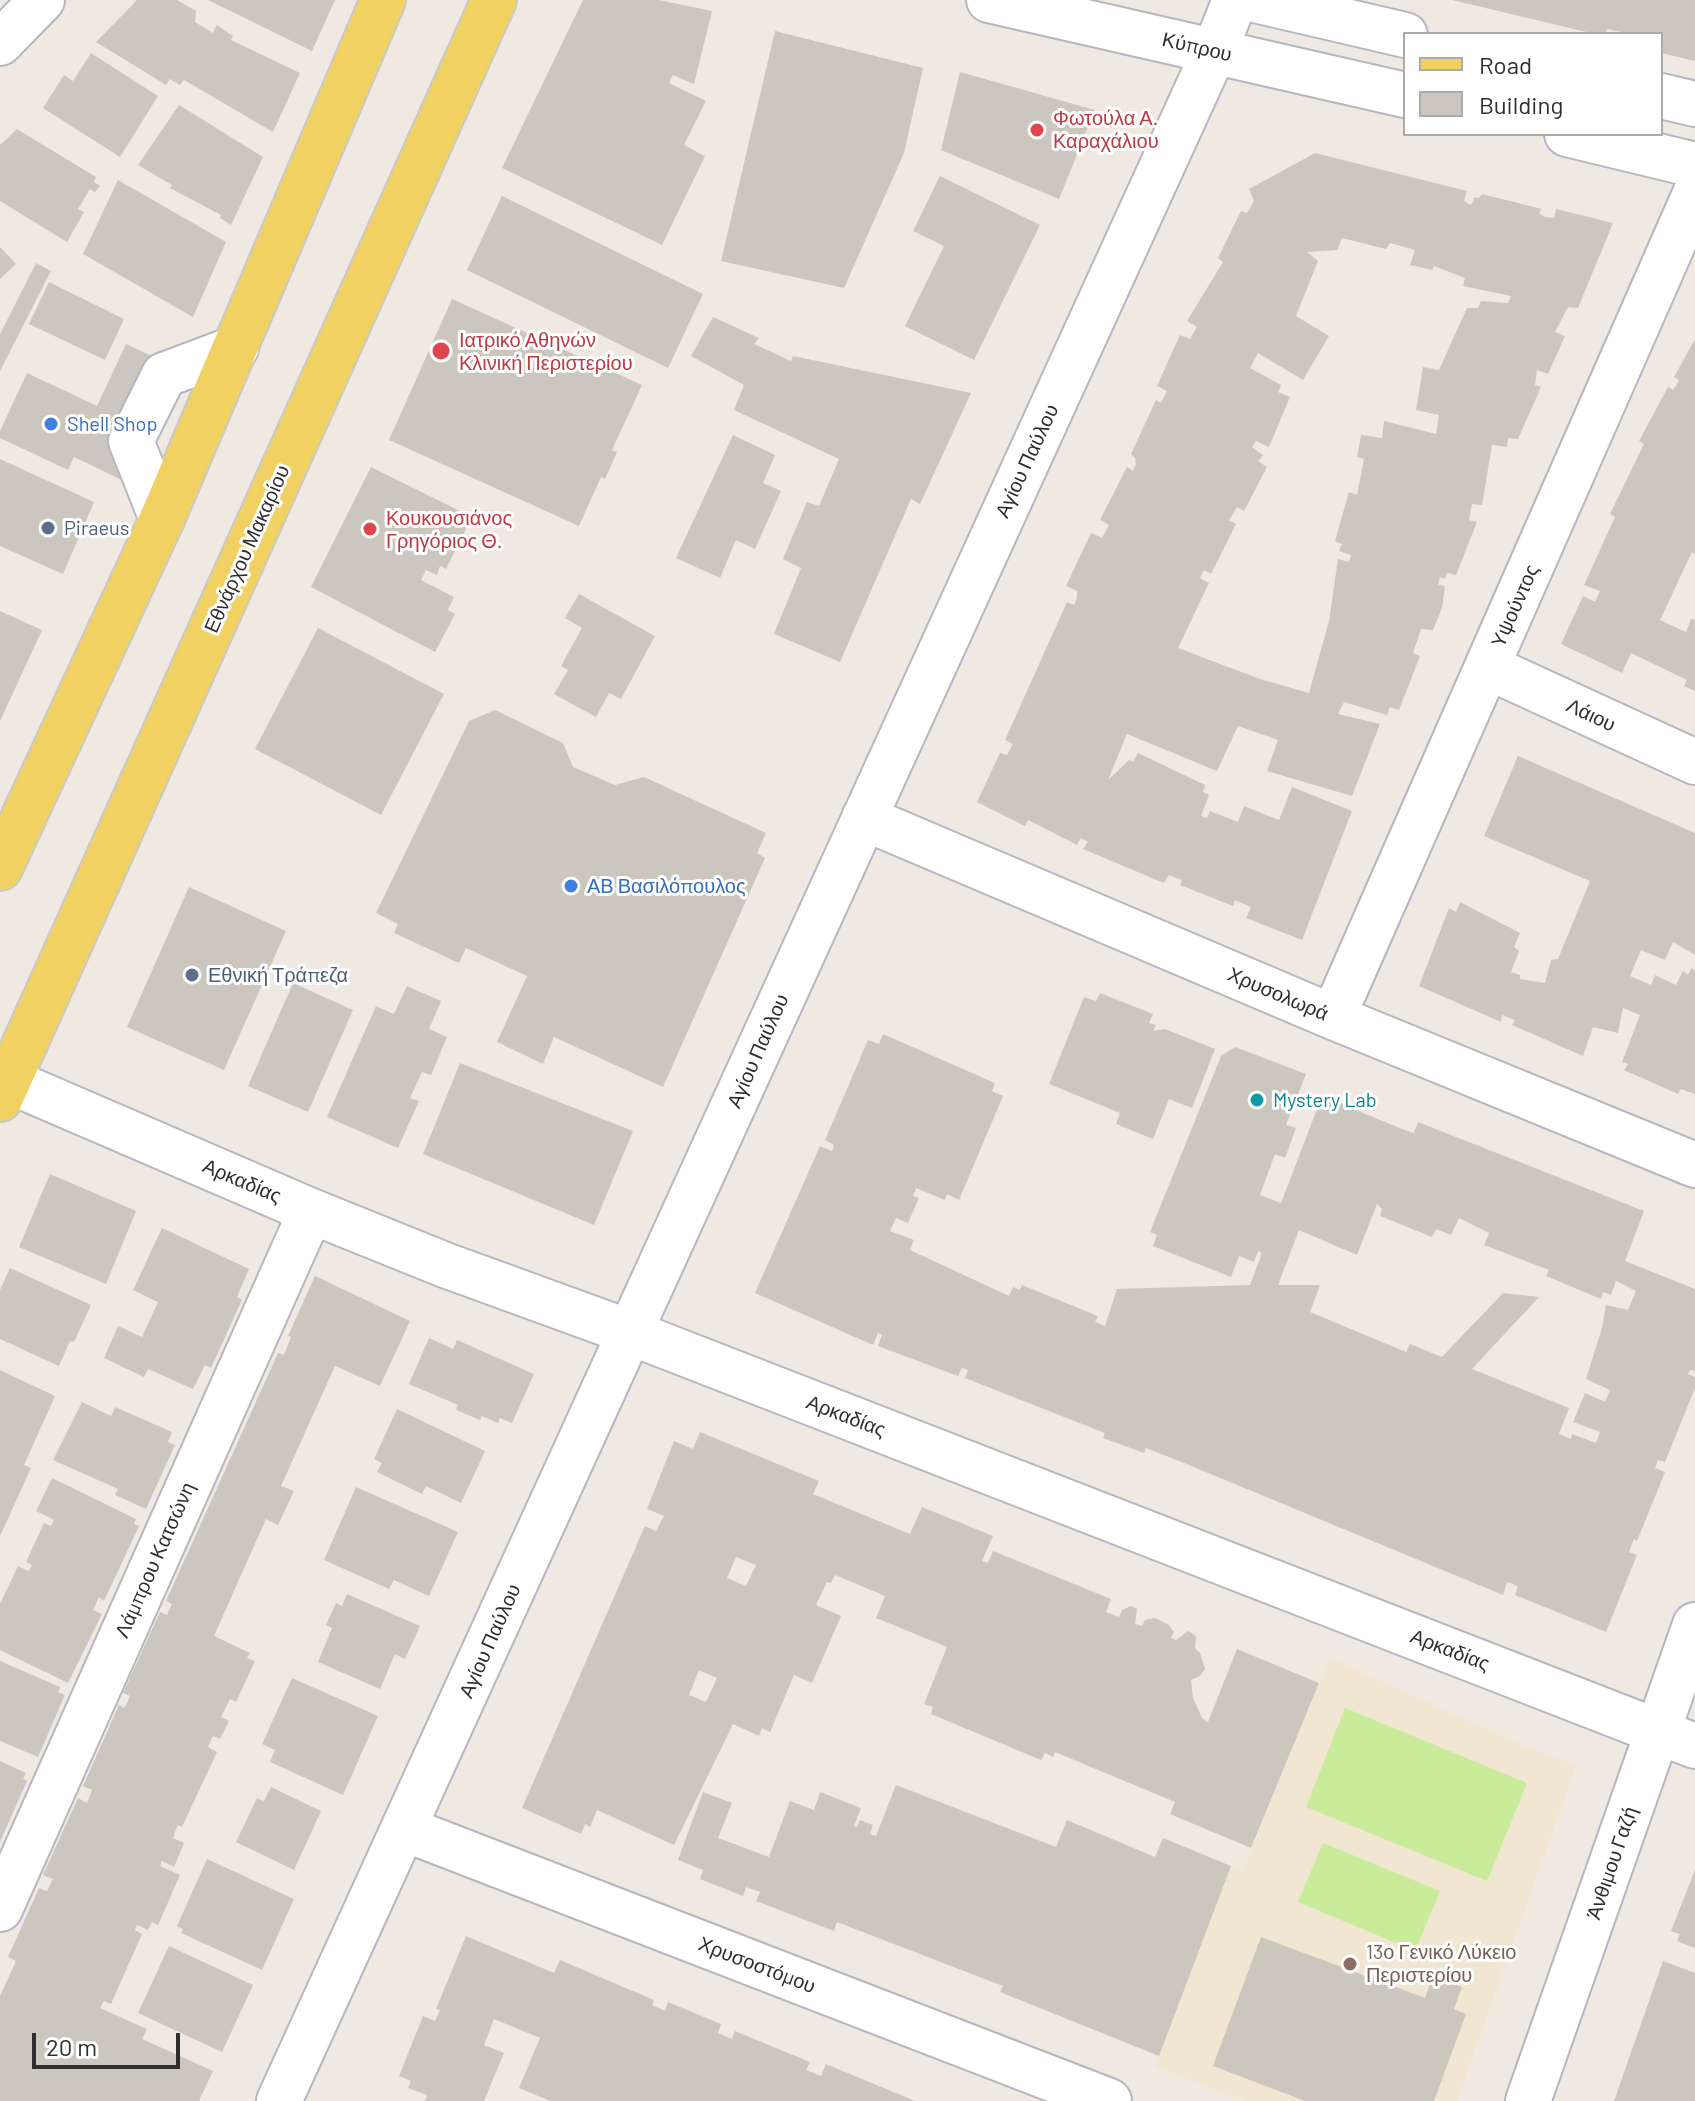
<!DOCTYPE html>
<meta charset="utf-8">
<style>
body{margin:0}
#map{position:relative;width:1695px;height:2101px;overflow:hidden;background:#efe9e1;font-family:Barlow,sans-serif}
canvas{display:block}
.legend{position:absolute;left:1403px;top:32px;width:260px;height:104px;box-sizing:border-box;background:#fff;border:2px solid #ababab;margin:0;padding:10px 14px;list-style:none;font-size:24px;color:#2e2e2e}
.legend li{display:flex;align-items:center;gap:16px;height:40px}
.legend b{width:40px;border:2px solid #ababab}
.scale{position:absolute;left:32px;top:2033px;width:148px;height:36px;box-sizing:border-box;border:4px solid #2e2e2e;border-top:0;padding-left:10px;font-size:24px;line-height:28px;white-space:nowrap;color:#2e2e2e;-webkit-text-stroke:6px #fff;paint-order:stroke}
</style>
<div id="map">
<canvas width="1695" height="2101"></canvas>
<ul class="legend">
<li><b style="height:10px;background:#f2d163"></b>Road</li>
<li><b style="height:22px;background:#cbc7bf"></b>Building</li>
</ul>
<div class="scale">20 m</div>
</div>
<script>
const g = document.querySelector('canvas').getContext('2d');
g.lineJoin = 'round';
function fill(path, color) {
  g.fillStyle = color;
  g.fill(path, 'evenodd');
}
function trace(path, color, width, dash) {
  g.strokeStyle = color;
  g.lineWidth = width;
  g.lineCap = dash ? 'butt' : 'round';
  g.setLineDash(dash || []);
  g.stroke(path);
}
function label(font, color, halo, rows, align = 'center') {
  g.font = font + ' Barlow,sans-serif';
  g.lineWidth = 6;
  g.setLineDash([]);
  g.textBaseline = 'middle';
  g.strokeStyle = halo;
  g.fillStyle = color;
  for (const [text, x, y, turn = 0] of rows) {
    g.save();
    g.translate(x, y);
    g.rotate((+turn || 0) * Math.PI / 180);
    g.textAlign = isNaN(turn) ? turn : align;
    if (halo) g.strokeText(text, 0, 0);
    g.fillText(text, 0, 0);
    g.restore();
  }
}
fill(new Path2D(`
 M1330 1658 1522 1745 1576 1766 1457 2101H1244L1155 2066 1231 1866 1243 1871Z`), '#f0e6d1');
fill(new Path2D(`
 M1345 1708 1527 1783 1487 1881 1306 1807Z
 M1323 1843 1440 1891 1415 1951 1298 1902Z`), '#c9ec9a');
fill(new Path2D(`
 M137 0H177L196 11 195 22 213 33 217 25 233 36 231 40 300 73 273 132 184 80 180 85 170 79 166 85 96 42Z
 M208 0H335L312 51Z
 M583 0H659L712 11 694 84 673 75 669 83 706 101 684 145 705 156 662 245 502 168Z
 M1452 0H1695V61L1661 53V34H1620L1621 32 1607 29 1606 34H1595Z
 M775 31 923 68 904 153 844 288 721 261Z
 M91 53 158 96 120 157 43 108 64 75 73 81Z
 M960 72 1095 110 1059 199 941 150Z
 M179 105 263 157 231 225 220 218 221 215 170 188 172 185 138 165Z
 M17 129 96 177 94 182 100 186 95 192 90 189 78 209 84 212 67 242 0 201V145Z
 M1315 153 1467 191 1464 201 1471 205 1475 197 1479 198 1482 194 1542 209 1539 213 1545 217 1554 218 1556 209 1613 223 1578 308 1568 307 1555 332 1565 336 1548 374 1537 370 1535 385 1541 387 1518 439 1508 438 1507 447 1492 445 1482 505 1472 504 1469 520 1477 522 1456 575 1447 573 1445 579 1440 577 1438 585 1445 586 1442 608 1433 630 1421 629 1413 653 1420 656 1399 710 1390 707 1387 715 1344 702 1338 714 1380 724 1352 796 1267 771 1278 740 1238 726 1217 771 1127 734 1108 780 1129 760 1133 762 1138 753 1205 785 1203 792 1209 795 1201 816 1207 818 1210 811 1238 822 1244 806 1279 820 1292 787 1352 811 1302 940 1246 918 1251 907 1235 900 1233 906 1180 885 1182 880 1169 875 1164 883 1083 849 1088 842 1081 838 1077 845 1028 820 1025 826 977 802 1000 753 1007 755 1013 744 1005 740 1067 602 1074 605 1077 598V591L1066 586 1091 533 1102 538 1109 525 1100 520 1127 467 1133 471 1136 464 1135 458 1131 454 1156 400 1161 403 1167 391 1157 386 1180 335 1190 339 1197 327 1187 321 1223 262 1218 258 1241 211 1247 213 1254 201 1249 189ZM1342 238 1386 249 1390 243 1415 250 1410 265 1432 270 1434 266 1465 278 1463 286 1511 296 1508 303 1481 301 1478 308H1467L1439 370 1423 367 1416 410 1439 415 1436 434 1384 421 1382 438 1361 435 1357 457 1364 459 1357 495 1349 492 1335 541 1342 544 1339 551 1351 555 1349 562 1338 559 1329 621 1309 693 1260 679 1178 648 1209 583 1200 578 1204 570 1211 574 1236 524 1229 520 1237 507 1244 511 1267 467 1258 461 1263 455 1252 447 1256 441 1269 447 1290 397 1278 392 1281 385 1250 368 1258 353 1303 380 1329 336 1296 316 1318 261 1307 252 1337 250Z
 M940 176 1040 225 974 360 905 326 944 246 913 231Z
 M118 180 226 242 193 317 83 254Z
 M502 196 703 294 668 368 467 270Z
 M0 247 16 264 0 279Z
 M36 263 51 271 0 371V334Z
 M49 282 124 319 105 360 29 324Z
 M452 299 642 385 612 450 617 452 605 479 601 477 579 526 389 440Z
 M713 317 759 338 754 344 791 361 793 356 971 393 920 504 911 499 840 662 774 634 801 568 783 559 807 502 819 506 839 459 734 410 744 385 691 356Z
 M1695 339V554L1692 552 1660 620 1686 632 1691 619 1695 620V691L1684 686 1687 680 1631 653 1622 673 1561 644 1583 596 1595 602 1600 591 1584 585 1615 517 1610 514 1644 444 1639 441 1668 387 1673 390 1677 384 1679 380 1674 377Z
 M126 344 177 368 124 481 74 457 68 470 0 438V431L27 373 97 406Z
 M733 435 775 455 763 483 781 491 755 549 736 540 720 578 676 558Z
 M0 459 94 502 63 574 0 546Z
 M371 467 472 517 446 569 440 566 437 575 426 570 421 580 454 597 448 610 455 614 435 652 311 587Z
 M579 594 655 636 621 699 609 693 596 717 554 694 568 670 561 666 582 628 565 618Z
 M0 611 42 630 0 721Z
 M318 628 444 694 381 815 255 749Z
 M495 710 563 743 573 767 615 785 644 777 766 833 757 853 765 858 663 1087 554 1037 543 1064 497 1042 527 976 466 948 459 963 394 933 398 924 376 913 469 721Z
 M1518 756 1695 833V955L1673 942 1665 960 1641 950 1630 976 1651 985 1655 975 1676 985 1683 971 1688 975 1691 968 1695 970V1094L1681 1089 1678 1094 1624 1070 1628 1064 1622 1062 1640 1015 1623 1008 1618 1033 1593 1027 1583 1056 1512 1025 1515 1020 1502 1015 1501 1022 1419 986 1449 908 1456 912 1460 902 1520 933 1514 947 1519 951 1511 972 1520 975V979L1545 983 1551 960 1558 959 1590 881 1484 836Z
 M189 887 286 931 224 1070 127 1027Z
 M293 983 353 1010 308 1112 248 1086Z
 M407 986 441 1001 429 1029 447 1037 431 1075 422 1072 410 1098 419 1101 398 1148 327 1117 376 1006 394 1014Z
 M1100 993 1153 1014 1149 1023 1156 1025 1153 1031 1165 1029 1215 1049 1192 1108 1169 1099 1153 1139 1116 1124 1120 1113 1049 1084 1084 997 1096 1001Z
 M883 1034 995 1083 992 1091 1003 1096 959 1200 947 1194 945 1200 916 1188 913 1196 919 1198 908 1223 896 1218 890 1231 914 1240 910 1250 1009 1296 1013 1287 1020 1290 1022 1285 1098 1316 1095 1322 1105 1326 1117 1289 1250 1285 1262 1253 1258 1251 1254 1262 1239 1256 1231 1277 1153 1246 1157 1235 1150 1232 1221 1056 1235 1047 1306 1074 1286 1125 1296 1128 1285 1158 1275 1154 1260 1195 1281 1203 1322 1096 1407 1131 1414 1133 1418 1122 1644 1211 1625 1261 1695 1289V1371L1690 1370 1688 1374 1695 1377V1388L1665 1462 1658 1460 1655 1468 1665 1472 1637 1541 1634 1539 1629 1552 1637 1555 1606 1632 1515 1595 1518 1587 1513 1584 1507 1582 1503 1595 1184 1463 1146 1448 1144 1453 1103 1438 1105 1433 965 1378 968 1370 962 1368 958 1376 878 1346 882 1335 878 1333 873 1345 755 1293 820 1146 832 1151 834 1145 825 1140 868 1040 879 1044ZM1377 1204 1382 1209 1380 1216 1432 1237 1436 1229 1451 1235 1459 1218 1489 1233 1484 1245 1549 1270 1546 1276 1601 1299 1603 1292 1611 1295 1616 1281 1636 1291 1628 1310 1606 1305 1602 1328 1586 1379 1610 1390 1605 1402 1585 1393 1573 1422 1600 1432 1596 1443 1572 1434 1571 1439 1559 1434 1569 1408 1472 1369 1539 1297 1503 1293 1442 1357 1410 1344 1406 1352 1310 1312 1320 1285H1278L1299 1230 1357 1255Z
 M460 1063 633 1131 594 1225 423 1154Z
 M50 1174 136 1211 106 1284 19 1247Z
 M162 1228 249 1269 237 1297 242 1300 211 1368 205 1365 193 1389 148 1369 144 1377 104 1358 118 1326 142 1337 158 1302 133 1290Z
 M10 1268 91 1305 74 1342 70 1341 59 1366 0 1339V1290Z
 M315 1276 410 1321 380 1386 335 1366 281 1486 294 1491 278 1525 266 1519 214 1636 250 1653 247 1658 255 1661 236 1702 230 1699 221 1717 229 1721 220 1739 213 1736 208 1747 217 1752 182 1827 178 1825 175 1832 173 1838 184 1843 174 1867 162 1861 160 1866 180 1875 158 1925 152 1922 148 1930 137 1925 135 1930 142 1934 111 2004 104 2001 100 2008 147 2029 142 2039 213 2071 199 2101H0V1996L16 1961 8 1957 39 1888 47 1891 53 1879 43 1875 78 1798 87 1803 92 1790 83 1786 119 1705 124 1708 127 1703 130 1696 123 1693 160 1612 167 1615 172 1604 166 1601 278 1353 284 1355 291 1337 288 1336Z
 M429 1338 453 1349 457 1340 534 1374 512 1423 500 1418 498 1423 482 1416 480 1420 456 1410 458 1405 409 1384Z
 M0 1370 55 1396 24 1465 31 1468 0 1536Z
 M82 1402 111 1416 115 1407 172 1432 168 1442 175 1445 146 1509 115 1495 118 1489 53 1460Z
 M397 1409 485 1451 461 1503 426 1486 422 1494 377 1472 382 1463 374 1459Z
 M700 1432 819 1481 813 1494 910 1534 922 1507 993 1536 982 1561 988 1563 993 1551 1111 1599 1106 1612 1119 1617 1122 1610 1131 1606 1137 1609 1135 1624 1142 1626 1145 1620 1155 1618 1169 1625 1174 1632 1171 1638 1176 1640 1188 1631 1196 1636 1195 1648 1200 1653 1205 1669 1200 1676 1191 1680 1193 1698 1202 1718 1208 1722 1237 1649 1319 1683 1251 1848 1170 1814 1175 1802 1055 1752 1053 1757 1045 1753 1041 1760 931 1714 933 1707 924 1704 947 1647 876 1618 885 1596 835 1575 831 1583 827 1582 816 1605 841 1616 812 1683 794 1675 770 1732 762 1728 759 1736 733 1724 674 1845 597 1810 590 1827 585 1824 581 1834 522 1808 645 1526 656 1531 664 1516 647 1509 674 1441 693 1449ZM736 1557 756 1565 746 1586 727 1578ZM699 1670 717 1678 706 1702 689 1695Z
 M52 1478 136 1519 134 1524 139 1526 104 1601 99 1597 93 1610 102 1614 68 1683 0 1650V1604L18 1566 29 1571 32 1565 26 1562 44 1523 51 1526 54 1520 36 1511Z
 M356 1487 458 1532 429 1596 394 1580 389 1589 324 1560Z
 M347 1594 420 1626 405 1659 395 1654 380 1689 318 1662 332 1628 326 1625 336 1603 342 1606Z
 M0 1661 60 1687 58 1692 65 1695 38 1757 0 1741Z
 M292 1678 378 1716 343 1795 270 1762 275 1750 262 1744Z
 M0 1761 26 1773 23 1779 27 1781 0 1842Z
 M896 1785 1056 1847 1067 1820 1155 1857 1163 1838 1231 1866 1159 2056 1000 1992 1003 1986 925 1956 837 1922 834 1931 756 1901 760 1892 746 1887 743 1896 700 1879 703 1870 678 1860 703 1792 732 1803 718 1838 769 1857 790 1801 814 1810 820 1792 861 1808 854 1826 857 1827 860 1820 873 1825 870 1834 876 1836Z
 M271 1787 321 1811 294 1870 236 1842 257 1798 264 1801Z
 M207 1859 294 1899 262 1970 181 1933 183 1929 177 1926Z
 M1695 1870V1948L1677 1941 1680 1934 1671 1931Z
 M466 1936 554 1973 560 1960 654 2000 652 2005 665 2011 668 2002 721 2024 718 2033 732 2039 735 2031 810 2062 806 2070 821 2076 826 2064 915 2101H550L519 2088 540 2038 494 2019 484 2045 504 2053 484 2101H425L427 2095 408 2088 411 2081 399 2076 423 2016 435 2021 440 2010 436 2009Z
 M1261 1937 1425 1998 1433 1976 1462 1987 1454 2009 1466 2014 1434 2101H1305L1213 2066Z
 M169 1946 253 1985 222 2052 138 2013Z
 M1663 1961 1695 1973V2101H1614Z`), '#cbc7bf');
const minor = new Path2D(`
 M989 0 1405 95
 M1255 0 1405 35
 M0 43 42 0
 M1661 96 1695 104
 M1567 134 1695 165
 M162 519 131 441 164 375 236 348
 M1488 667 1695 762
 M864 818 1333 1017 1695 1165
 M1333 1017 1695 194
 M0 1077 311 1211 445 1265 629 1332 1695 1746
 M405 1829 1109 2101
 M0 1909 311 1211
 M279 2101 1215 50 1235 0
 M1528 2101 1695 1625`);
const major = new Path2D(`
 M0 868 162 519 383 0
 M0 1099 494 0`);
trace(minor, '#b4b7c1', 48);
trace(major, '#c9c9c9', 48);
trace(minor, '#fff', 44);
trace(major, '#f2d163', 44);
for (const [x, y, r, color] of [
 [1037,130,8,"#e0444e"],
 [441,351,10,"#e0444e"],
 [51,424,8,"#3f7fe0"],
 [48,528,8,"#5c6f8a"],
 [370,529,8,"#e0444e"],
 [571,886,8,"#3f7fe0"],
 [192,975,8,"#5c6f8a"],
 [1257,1100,8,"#0f9aa8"],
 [1350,1964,8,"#8d6e63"]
]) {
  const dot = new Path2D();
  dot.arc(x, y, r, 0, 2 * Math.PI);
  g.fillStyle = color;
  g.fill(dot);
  trace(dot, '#fff', 3);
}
label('20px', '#2e2e2e', '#fff', [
 ["Κύπρου",1197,47,13],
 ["Αγίου Παύλου",1027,461,-65],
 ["Εθνάρχου Μακαρίου",247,549,-66],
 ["Υψούντος",1515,606,-66],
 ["Λάιου",1591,715,25],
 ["Χρυσολωρά",1278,994,23],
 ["Αγίου Παύλου",758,1051,-66],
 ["Αρκαδίας",242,1181,23],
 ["Αρκαδίας",846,1416,21],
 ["Λάμπρου Κατσώνη",155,1560,-66],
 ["Αγίου Παύλου",490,1641,-66],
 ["Αρκαδίας",1450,1650,21],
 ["Άνθιμου Γαζή",1612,1863,-71],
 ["Χρυσοστόμου",757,1965,21]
]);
label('20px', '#be3a42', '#fff', [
 ["Φωτούλα Α.",1053,118],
 ["Καραχάλιου",1053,141],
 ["Ιατρικό Αθηνών",459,340],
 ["Κλινική Περιστερίου",459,363],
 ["Κουκουσιάνος",386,518],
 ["Γρηγόριος Θ.",386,541]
], 'left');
label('20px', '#366cbe', '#fff', [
 ["Shell Shop",67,424],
 ["ΑΒ Βασιλόπουλος",587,886]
], 'left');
label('20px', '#4e5e75', '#fff', [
 ["Piraeus",64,528],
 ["Εθνική Τράπεζα",208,975]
], 'left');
label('20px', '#0d838f', '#fff', [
 ["Mystery Lab",1273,1100]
], 'left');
label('20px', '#785e54', '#fff', [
 ["13ο Γενικό Λύκειο",1366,1952],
 ["Περιστερίου",1366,1975]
], 'left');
</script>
